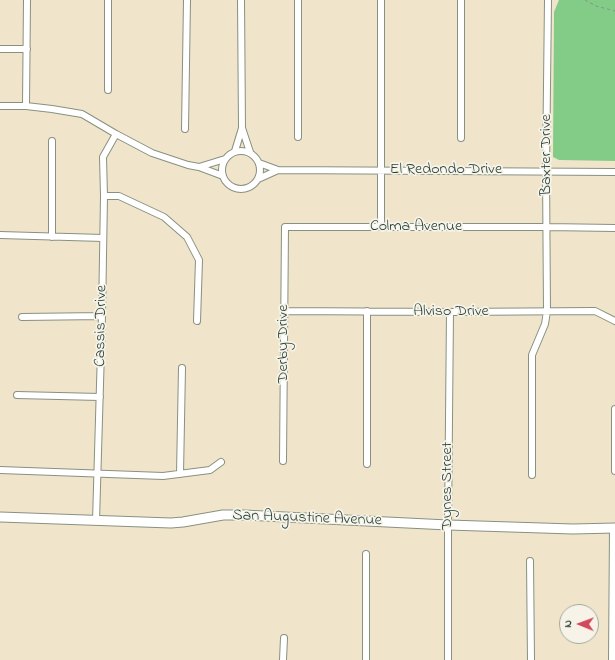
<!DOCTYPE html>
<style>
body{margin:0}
#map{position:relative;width:615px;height:660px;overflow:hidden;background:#f0e5cb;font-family:"Indie Flower",sans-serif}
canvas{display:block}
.north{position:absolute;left:559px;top:604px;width:40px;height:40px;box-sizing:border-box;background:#f7f3e8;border:1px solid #a1aaa0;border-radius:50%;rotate:271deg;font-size:11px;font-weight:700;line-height:16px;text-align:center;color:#1f3d34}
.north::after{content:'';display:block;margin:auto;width:14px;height:18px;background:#d1495b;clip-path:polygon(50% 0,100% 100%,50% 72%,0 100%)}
</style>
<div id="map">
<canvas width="615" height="660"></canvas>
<div class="north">N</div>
</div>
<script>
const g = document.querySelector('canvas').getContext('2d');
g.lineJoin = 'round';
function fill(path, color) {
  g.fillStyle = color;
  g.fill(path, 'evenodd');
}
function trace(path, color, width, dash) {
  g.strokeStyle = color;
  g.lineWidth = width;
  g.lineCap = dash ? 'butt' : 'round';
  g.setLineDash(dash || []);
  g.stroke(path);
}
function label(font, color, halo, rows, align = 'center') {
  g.font = font + ' "Indie Flower",sans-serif';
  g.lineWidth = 3.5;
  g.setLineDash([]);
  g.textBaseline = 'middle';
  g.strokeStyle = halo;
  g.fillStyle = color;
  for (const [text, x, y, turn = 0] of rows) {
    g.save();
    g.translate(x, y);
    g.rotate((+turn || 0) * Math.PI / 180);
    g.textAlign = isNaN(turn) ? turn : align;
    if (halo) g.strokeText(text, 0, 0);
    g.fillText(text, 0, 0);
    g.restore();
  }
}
fill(new Path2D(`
 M559 0H615V161L559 160 553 157 554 12Z`), '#83cc88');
const street = new Path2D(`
 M241 0 242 128 250 152
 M381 0V227
 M461 0V138
 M0 49H27
 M108 90V0
 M0 106H26L52 109 82 114 116 134 152 153 188 165 199 167 223 176
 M26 106 27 0
 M185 129 187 0
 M298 137V0
 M222 170a19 19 0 1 1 38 0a19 19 0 1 1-38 0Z
 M235 151 242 128
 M259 163 278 170
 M199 167 225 159
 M258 179 278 170 615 172
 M104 196H119L164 217 187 237 199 260 197 321
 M0 235 103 238
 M52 237V141
 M284 311 450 312 595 311 615 321
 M367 311V464
 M22 317 102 316
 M17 395 100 397
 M283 461 285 227H546L615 228
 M0 470 163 476 210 470 221 462
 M615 471V409
 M180 474 182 368
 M532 475V355L545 324 547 311 546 171 548 0
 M96 521 102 316 104 196 103 157 116 134
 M366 554V660
 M530 561 531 660
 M283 660 284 638
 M448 660V525L450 312
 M612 660 613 528`);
const secondary = new Path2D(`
 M0 517 171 523 183 522 223 515H244L448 525 573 529 615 528`);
trace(street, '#889180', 8);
trace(secondary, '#889180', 11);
trace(new Path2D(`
 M585 0 596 6 615 11`), '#889180', 1, [3, 3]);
trace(street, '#fff', 6);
trace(secondary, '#fff', 9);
label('16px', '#1f3d34', '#f7f3e8', [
 ["Baxter Drive",547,155,-90],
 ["El Redondo Drive",446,170],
 ["Colma Avenue",416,227],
 ["Alviso Drive",451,312],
 ["Cassis Drive",102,326,-89],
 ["Derby Drive",284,344,-90],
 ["Dynes Street",448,486,-90],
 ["San Augustine Avenue",307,519,2]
]);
</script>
